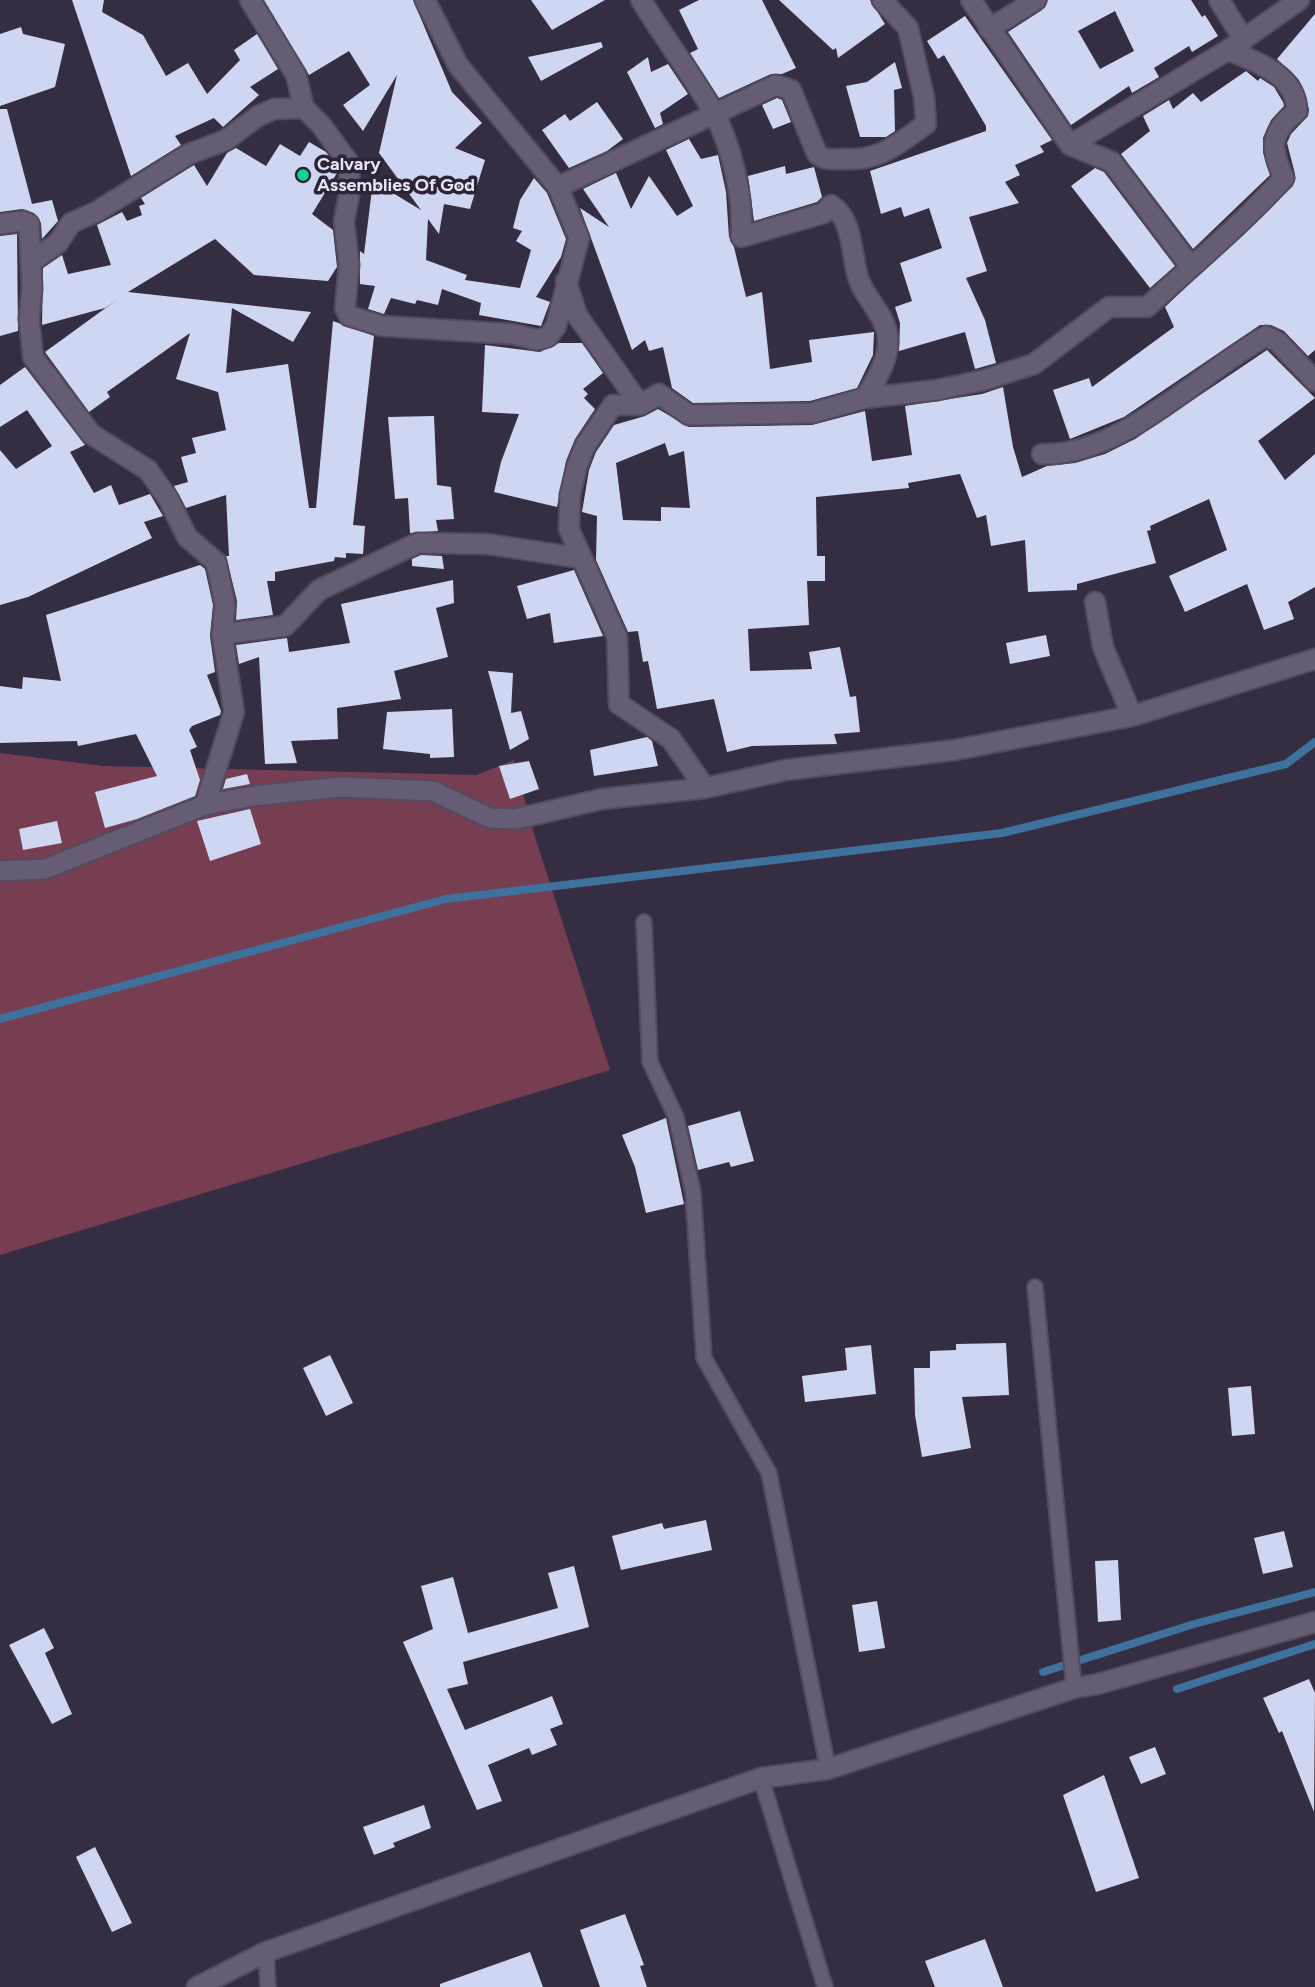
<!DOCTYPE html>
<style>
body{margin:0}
canvas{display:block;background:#352d42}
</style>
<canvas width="1315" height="1987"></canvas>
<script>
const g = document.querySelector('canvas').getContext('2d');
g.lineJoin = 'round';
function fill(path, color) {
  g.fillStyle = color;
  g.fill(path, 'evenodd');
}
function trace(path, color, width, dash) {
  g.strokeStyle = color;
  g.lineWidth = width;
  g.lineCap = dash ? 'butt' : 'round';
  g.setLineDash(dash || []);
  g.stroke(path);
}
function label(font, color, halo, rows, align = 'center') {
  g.font = font + ' Figtree,sans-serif';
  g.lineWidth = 7;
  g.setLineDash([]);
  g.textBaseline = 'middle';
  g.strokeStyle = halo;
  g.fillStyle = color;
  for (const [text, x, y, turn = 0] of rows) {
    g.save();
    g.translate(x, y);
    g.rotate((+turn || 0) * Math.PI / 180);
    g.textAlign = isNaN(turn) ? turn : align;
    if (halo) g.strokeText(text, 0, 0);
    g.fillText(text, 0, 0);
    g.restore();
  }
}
fill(new Path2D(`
 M0 753 103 766 477 775 514 760 535 837 610 1070 0 1255Z`), '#773e51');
trace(new Path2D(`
 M0 1019 446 899 1002 833 1286 764 1315 742
 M1043 1672 1194 1624 1315 1592
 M1177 1689 1315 1644`), '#3e729c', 8);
fill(new Path2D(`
 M72 0H104L102 12 143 35 166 76 188 63 207 94 240 60 234 50 257 34 278 69 250 87 259 95 223 127 214 118 175 136 181 145 131 176Z
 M264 0H413L452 92 482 123 455 148 485 160 470 209 444 204 439 234 428 219 426 260 467 275 465 280 520 288 531 250 516 241 522 231 513 228 520 200 534 178 547 193 566 239 561 257 536 297 550 302 541 326 479 315 481 303 442 289 438 305 417 300 415 304 391 298 384 314 368 309 375 286 360 284V251L364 254 373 181 421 210 379 153 397 75 363 131 343 105 370 85 349 51 309 75Z
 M531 0H605L552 30Z
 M699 0H762L796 68 782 74H771L719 98 690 53 698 49 679 10Z
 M779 0H870L885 24 838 58 836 48 833 50Z
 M1048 0H1191L1202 17 1205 15 1218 36 1192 52 1189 46 1154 68 1159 77 1132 93 1129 86 1071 125 1008 32 1042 10ZM1115 11 1134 51 1100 69 1078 31Z
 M1315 14V350L1308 356 1284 331 1271 325H1260L1124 417 1070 439 1053 390 1089 378 1092 387 1174 327 1165 307 1293 186 1295 174 1287 143 1291 134 1308 116 1309 109 1299 80 1277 59Z
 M965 16 1052 140 1040 146 1044 152 1015 165 1020 175 1005 182 1019 203 969 217 987 271 966 278 985 320 996 363 975 369 965 332 899 351 900 323 895 307 912 301 900 263 942 248 929 208 904 217 901 207 881 214 870 171 986 131V126L944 55 938 59 927 41Z
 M21 27 23 34 65 44 55 87 0 106V34Z
 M601 42 603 47 541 81 528 57Z
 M648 57 651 72 668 64 688 94 660 113 663 124 655 128 627 72Z
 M895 62 902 88 894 90 895 131 886 137H860L846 86 867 82Z
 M1246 71 1258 81 1260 78 1274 87 1283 102 1284 106 1271 120 1263 138V152L1270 175 1193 249 1121 154 1150 131 1143 116 1169 100 1173 109 1193 93 1201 102Z
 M777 98 782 100 791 122 773 129 762 105Z
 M597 102 623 139 607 151 569 168 542 130 565 114 570 121Z
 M0 109H7L32 204 52 200 58 221 42 239 41 223 34 213 22 209 0 212Z
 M689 139 701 159 718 155 726 192 729 237 734 247 746 297 762 292 770 369 812 362 809 340 874 332 873 355 857 388 810 401 693 403 672 388 663 347 649 351 645 340 632 350 580 208 609 227 583 189 616 173 631 209 649 176 677 216 693 206 666 150Z
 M309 142 326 152 337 167V173L312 214 333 230 337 267 328 281 254 275 215 239 128 292 311 312 293 342 232 308 226 373 288 364 309 508H316L333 321 374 336 353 525 365 526 363 554 346 553V558L335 557 334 561 275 572V581H267L273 615 236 620 237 601 226 556H229L226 495 186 508 174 486 188 482 181 457 196 453 192 438 226 430 218 392 176 379 190 333 107 392 110 397 89 412 45 352 118 299 105 308 42 325 43 268 62 255 68 274 111 265 97 225 122 212 127 221 142 215 139 206 145 204 141 198 194 165 207 186 227 153 236 148 266 166 280 144 300 156Z
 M785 166 786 174 814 167 822 197 817 202 754 221 748 176Z
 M1095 168 1104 172 1175 266 1150 288 1071 186Z
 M17 234 18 331 0 336V236Z
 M559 343H582L603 373 583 389 588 394 584 398 595 409 575 439 566 461 557 507 494 492 501 462 519 414 482 412 485 345 540 352Z
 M1267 350 1315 398 1258 441 1285 480 1315 454V587L1288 602 1294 619 1264 630 1247 584 1185 612 1169 576 1227 550 1209 499 1150 526 1151 530 1147 531 1156 563 1077 584V590L1028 592 1025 540 991 546 986 515 977 518 960 474 908 483 909 488 816 497 817 556H825V581H807L809 625 748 629 750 671 812 669 809 652 840 647 850 697 856 696 860 732 834 734 837 744 752 746 727 752 714 699 657 709 648 661 643 662 638 631 628 632 596 560 597 516 582 512 589 470 596 452 614 425 645 416 658 409 689 427 812 425 865 411 872 461 912 455 905 406 982 394 1003 387 1013 447 1022 477 1047 466 1075 463 1105 454 1135 439ZM665 443 669 456 684 451 690 508 661 507V521L623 520 616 463Z
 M25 367 85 445 70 452 94 493 111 485 119 505 150 494 163 516 144 522 152 538 28 597 0 605V450L16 469 52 446 27 410 0 427V385Z
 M434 416 437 485 451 487 454 519 436 520 438 531 410 533 408 498 395 499 388 417Z
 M421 555 442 556 444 569 412 566V559Z
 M200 565 205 569 213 605 210 636 215 672 207 675 221 711 220 715 192 726 189 730 197 747 190 750 200 780 195 796 137 819 105 828 95 792 157 776 136 734 78 746 77 741 0 743V686L22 689 23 677 61 681 46 615Z
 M574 570 603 636 554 643 550 613 527 619 517 586Z
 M453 580 454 603 436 608 448 657 394 671 401 699 337 708 338 739 291 741 297 763 265 764 259 657 239 664 236 645 287 638 289 652 350 643 341 604Z
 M1046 635 1050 656 1010 664 1006 643Z
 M488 671 513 673 511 713 521 711 529 739 510 750Z
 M452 709 454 757 430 758V754L383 749 387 712Z
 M647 737 652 741 658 766 594 776 590 750Z
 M529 761 539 789 510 799 499 766Z
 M247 774 250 784 223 789 226 779Z
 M250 809 261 844 210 861 197 821Z
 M57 821 62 843 23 850 19 829Z
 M740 1111 754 1161 731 1167 729 1162 698 1170 688 1126Z
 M666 1118 684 1204 646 1213 635 1167 622 1135Z
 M1006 1343 1009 1395 962 1397 971 1448 922 1457 915 1415 914 1368H930V1351L956 1350V1344Z
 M871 1345 876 1394 805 1402 802 1376 847 1370 845 1348Z
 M330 1355 353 1403 326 1416 303 1368Z
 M1251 1386 1255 1434 1232 1436 1228 1388Z
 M706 1520 712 1550 621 1570 612 1536 662 1523 664 1529Z
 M1284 1531 1293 1567 1263 1574 1254 1538Z
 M1118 1560 1121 1620 1098 1622 1095 1561Z
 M574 1566 589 1627 463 1662 468 1684 447 1689 465 1730 552 1696 563 1724 550 1729 557 1745 532 1755 529 1748 488 1765 502 1801 477 1810 403 1642 433 1629 421 1586 453 1577 468 1633 558 1608 548 1573Z
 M877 1601 885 1648 859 1652 852 1605Z
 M44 1628 54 1648 45 1653 72 1714 52 1724 9 1645Z
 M1309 1679 1315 1693 1314 1812 1282 1731 1279 1733 1263 1698Z
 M1155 1747 1166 1774 1141 1784 1129 1757Z
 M1104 1775 1139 1878 1096 1892 1063 1795Z
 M424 1805 431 1828 393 1843 395 1847 374 1855 363 1827Z
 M95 1847 132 1923 112 1932 76 1857Z
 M625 1914 644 1965 640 1966 647 1987H600L580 1930Z
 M985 1939 1003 1987H935L925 1961Z
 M530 1952 543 1987H440V1984Z`), '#ced6f1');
const service = new Path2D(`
 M644 922 650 1062 676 1117 693 1192 704 1358 769 1473 828 1769
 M1035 1287 1074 1688
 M761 1778 825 1987
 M266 1952 268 1987`);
const minor = new Path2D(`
 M250 0 296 75 304 108 321 125 349 163 350 190 344 221 349 265 345 308 349 316 382 326 513 334 537 340 548 337 556 326 579 238 558 187 458 65 425 0
 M641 0C664 38 692 74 714 113 732 147 744 199 741 237L824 213 831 205C854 219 851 258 859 280 865 298 884 314 887 333 892 356 876 380 865 398
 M971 0 1070 145 1228 50 1299 0
 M1219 0 1244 40
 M989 29 1036 0
 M1070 145 1112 162 1191 267
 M558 187 776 85 791 90 817 154C826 161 832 159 843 159 881 161 896 145 926 124L924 97 908 28 882 0
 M0 224 23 221 29 224 32 289 29 319 33 357 91 434 148 470 169 500 187 537 216 562 225 604 222 634 234 712 205 805
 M32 261 58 243 71 223 96 212 189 154 226 140 258 116 274 109 304 108
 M566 281 577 315 640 405 659 394 689 415 812 413 865 398 937 390 984 380 1034 364 1109 307H1147C1194 264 1242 224 1284 178 1270 148 1269 133 1297 111 1296 74 1256 62 1228 50
 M640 405H613L585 446 577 466 570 495 569 529 617 637 619 704 671 739 705 788
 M1042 454C1121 457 1199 373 1266 336L1278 342 1315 381
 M1095 602 1103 647 1132 716
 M222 634 285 626 319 590 418 543 487 544 580 558
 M0 871 45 869 205 805 253 796 340 787 433 791 490 818 516 819 602 799 705 788 786 770 955 750 1132 716 1315 659
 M197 1987 266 1952 761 1778 828 1769 1074 1688 1098 1684 1315 1622`);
trace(service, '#524b5d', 18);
trace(minor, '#524b5d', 23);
trace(service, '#665d74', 14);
trace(minor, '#665d74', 19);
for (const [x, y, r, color] of [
 [303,175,7,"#0cd98a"]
]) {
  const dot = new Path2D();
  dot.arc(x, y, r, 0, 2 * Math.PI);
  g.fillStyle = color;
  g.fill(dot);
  trace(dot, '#2b2337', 2.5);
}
label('bold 18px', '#e9e4f2', '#2b2337', [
 ["Calvary",317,165],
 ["Assemblies Of God",317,186]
], 'left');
</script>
